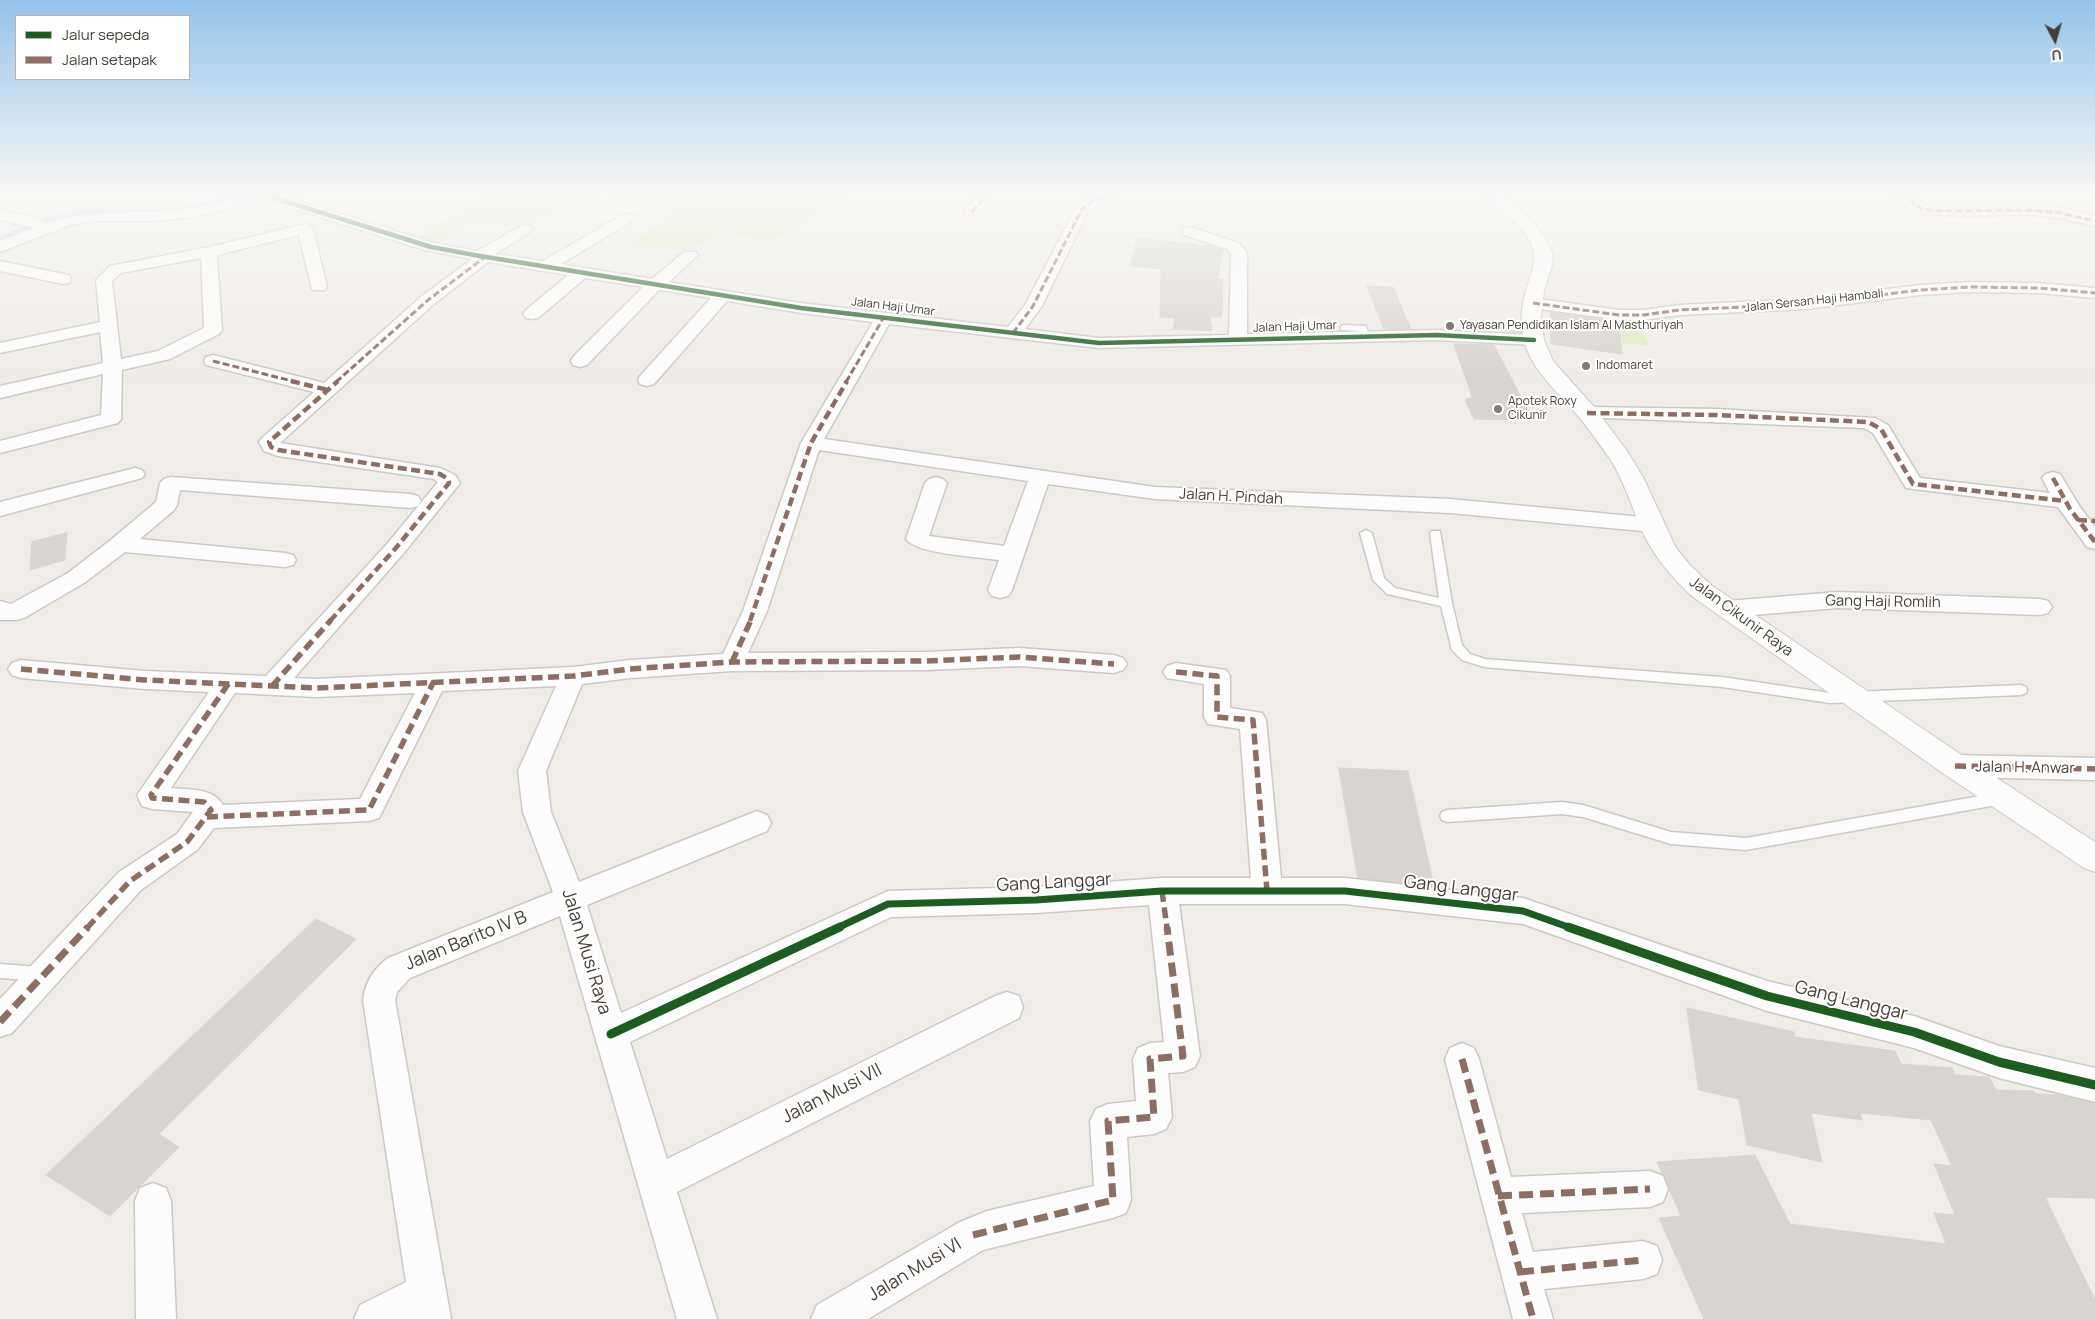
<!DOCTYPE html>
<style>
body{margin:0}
#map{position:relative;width:2095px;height:1319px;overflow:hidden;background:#f0ede8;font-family:Manrope,sans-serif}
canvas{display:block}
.legend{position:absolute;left:15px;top:15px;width:175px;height:65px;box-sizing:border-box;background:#fff;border:1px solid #b5b2ae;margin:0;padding:6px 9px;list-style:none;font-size:15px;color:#463e34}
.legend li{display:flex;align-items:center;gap:10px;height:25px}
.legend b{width:25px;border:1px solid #b5b2ae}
.north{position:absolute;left:2030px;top:15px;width:50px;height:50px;-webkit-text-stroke:4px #fff;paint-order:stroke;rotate:174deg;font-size:14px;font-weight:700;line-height:20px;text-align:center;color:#463e34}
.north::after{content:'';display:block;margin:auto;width:18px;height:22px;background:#463e34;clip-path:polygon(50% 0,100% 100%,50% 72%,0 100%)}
</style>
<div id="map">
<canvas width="2095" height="1319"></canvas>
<ul class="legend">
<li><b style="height:6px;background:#1b5e20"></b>Jalur sepeda</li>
<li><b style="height:6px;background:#8d6e63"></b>Jalan setapak</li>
</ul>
<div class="north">U</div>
</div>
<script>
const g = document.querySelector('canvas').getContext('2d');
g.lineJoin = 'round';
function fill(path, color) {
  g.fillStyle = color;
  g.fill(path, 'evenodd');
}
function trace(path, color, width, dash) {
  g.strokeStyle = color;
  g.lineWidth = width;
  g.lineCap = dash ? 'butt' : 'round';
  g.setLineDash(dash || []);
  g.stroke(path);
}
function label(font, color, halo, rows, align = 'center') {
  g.font = font + ' Manrope,sans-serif';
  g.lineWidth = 4;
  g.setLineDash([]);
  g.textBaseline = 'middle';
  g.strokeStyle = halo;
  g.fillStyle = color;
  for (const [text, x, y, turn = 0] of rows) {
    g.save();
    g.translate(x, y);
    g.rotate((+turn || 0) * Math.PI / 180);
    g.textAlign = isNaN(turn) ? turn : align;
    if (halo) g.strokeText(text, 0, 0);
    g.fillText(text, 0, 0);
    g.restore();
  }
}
fill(new Path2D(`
 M497 194H845L848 195 771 242 722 232 691 250 624 246 673 215 602 197 522 224 506 227 482 220 470 221 438 243 417 237 459 210Z
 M1620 321 1639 323 1650 346 1622 343Z`), '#dfebc7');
trace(new Path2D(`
 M183 210 250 194
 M0 239 55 217 101 211 155 212`), '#b7dcf0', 5.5);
const building = new Path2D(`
 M1138 238 1212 246 1223 250 1218 279H1223L1222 317H1210L1212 331 1173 329 1175 318 1160 317 1161 269 1130 266Z
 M1367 286 1393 287 1411 329H1384Z
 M1551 312 1619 322 1622 354 1551 344Z
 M1454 344 1494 345 1533 420 1474 419 1465 400 1472 397Z
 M67 533 65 560 30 570 32 542Z
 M1339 768 1408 771 1434 886 1358 878Z
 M316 919 356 939 159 1134 179 1147 110 1216 46 1175Z
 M1687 1008 1794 1032 1795 1037 1895 1051 1901 1064 1952 1068 1955 1075 1989 1077 1996 1090 2034 1091 2035 1094 2058 1095 2095 1104V1198L2045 1197 2095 1300V1319H1704L1659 1218 1681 1216 1657 1162 1755 1155 1790 1224 1946 1244 1934 1213 1955 1215 1934 1164 1952 1166 1931 1120 1860 1113 1862 1120 1811 1113 1822 1162 1747 1145 1739 1099 1699 1090Z`);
fill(building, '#d8d4cf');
trace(building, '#d8d4ce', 1);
const service = new Path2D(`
 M1467 321 1533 326 1537 329 1533 332 1464 326V322Z
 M1344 325 1366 326 1369 336 1365 339 1362 338 1359 331 1341 330V326Z
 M1366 530 1372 533 1384 578 1395 588 1439 598 1430 533 1432 531H1440L1452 603 1462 645 1470 654 1485 659 1722 677 1830 693 2021 685 2026 687 2027 690 2026 693 2021 695 1830 703 1722 687 1484 667 1462 660 1452 650 1441 606 1387 594 1373 580 1360 533Z
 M2002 792 2007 794 2009 798 2007 802 2002 804 1746 850 1671 844 1583 817 1562 814 1447 822 1442 820 1440 816 1442 812 1447 810 1562 802 1583 805 1671 832 1746 838Z
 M0 964 40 967 46 969 48 974 46 979 40 981 0 978Z`);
const minor = new Path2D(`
 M253 194H277L434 243 477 251 525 224 530 226 533 229 530 232 495 254 543 261 622 215H632L635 218 632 221 561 264 652 279 684 252H696L698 255 669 282 801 303 1008 327 1025 305 1077 206 1097 194H1116C1110 202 1097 205 1088 211L1042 306 1025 329 1099 338 1229 335 1231 254 1227 249 1184 235 1182 232 1184 229 1190 227 1239 243 1247 253V334L1436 330 1534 335 1540 336 1543 340 1540 344 1534 345 1436 340 1099 348 889 324 824 439 1155 487 1450 499 1653 518 1661 520 1664 525 1661 530 1653 532 1450 513 1155 499 1048 484 1012 590 1008 596 1000 598 992 596 988 590 999 560C980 557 916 554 906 539L925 483 929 479 936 477 943 479 947 483 929 536 1004 546 1028 481 819 450 767 611 748 653 926 652 1019 648 1114 655 1123 658 1127 664 1123 670 1114 673 1019 666 926 670 732 671 630 678 582 684 546 771 551 812 579 882 757 811 767 815 771 823 767 831 587 905 621 1013 888 891 1036 887 1162 878H1251L1240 729 1208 724 1204 717V684L1167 678 1163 672 1167 666 1176 663 1226 670 1230 676V708L1262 713 1266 720 1281 878H1345L1523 898 1767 981 1914 1016 1999 1046 2095 1068V1102L1999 1078 1914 1048 1767 1011 1523 924 1345 904H1179L1200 1056 1195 1067 1183 1072 1168 1073 1172 1117 1166 1129 1154 1134 1127 1137 1131 1200 1126 1213 1113 1218 983 1250 868 1319H811L817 1305 960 1222 987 1211 1094 1186 1090 1121 1096 1109 1108 1104 1136 1101 1133 1059 1138 1048 1150 1043 1164 1042 1149 905 1036 913 891 917 630 1042 667 1159 995 996 1007 992 1019 996 1023 1007 1019 1018 677 1192 717 1319H677L560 916 410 978 397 992 395 1000 451 1319H354L360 1305 406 1282 363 1000C365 983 374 968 388 958L553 892 523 812 518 771 556 686 442 691 379 818 369 821 214 828 197 850 141 890 12 1033 0 1037V999L119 872 177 834 193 812 152 809 142 806 137 795 209 692 145 689 21 678 12 675 8 669 12 663 21 660 145 671 266 676 387 544 438 482 434 479 278 456 264 451 259 442 262 438 314 392 206 365 204 361 206 357 213 355 324 383 422 296 472 259 425 250 265 200 189 218 151 221H94L73 224 0 252V241L33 228 0 220V210L39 219 47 223C85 210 122 214 162 211 193 210 223 203 253 194ZM488 262 568 275 526 310 523 314 526 318 532 319 538 318 585 278 643 287 573 357 571 361 573 365 580 367 587 365 659 290 711 298 640 376 638 380 640 384 647 386 654 384 727 301 801 313 873 322 801 443 743 611 723 654 630 660 573 667 316 679 294 678 403 554 460 483 455 475 440 468 280 443 434 304ZM235 693 316 697 415 693 360 799 223 805C212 787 189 790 171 788Z
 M979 194H994L977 215H967L964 212Z
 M1893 194H1910L1926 205 1934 206 2031 205 2061 208 2095 216V226C2074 221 2053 216 2031 215 1996 213 1914 227 1893 194Z
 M305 224 310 226 313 229 327 286 325 290H313L311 286 299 235 217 255 222 330 219 334 170 359 122 370 121 419 118 423 0 453V441L101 415 103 374 0 398V386L103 363 100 332 0 353V343L100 322 96 280 110 266 209 247ZM201 258 204 328 158 351 121 359 112 281 121 273Z
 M0 261 69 275 71 279 69 283 63 284 0 271Z
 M1970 282 2038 283 2095 288V298L2038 293 1970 292 1920 295 1806 309 1679 315 1644 320H1619L1533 308 1527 307 1524 303 1527 299 1533 298 1619 310H1644L1679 305 1806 299 1920 285Z
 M1587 407 1716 409 1875 418 1888 425 1920 478 2050 493 2042 478 2046 474 2053 472 2060 474 2080 507 2095 527V549L2087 547 2058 507 1906 488 1873 433 1864 428 1580 417 1577 413 1580 409Z
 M135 468 142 470 145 474 142 478 0 516V502Z
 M171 477 410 494 418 496 421 501 418 506 410 508 180 490 177 505 174 510 140 539 285 553 293 555 296 560 293 565 285 567 125 552 84 583 24 618 16 620H0V601L11 604 68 573 112 539 156 502 160 483 164 479Z
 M1838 592 2040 599 2048 601 2052 607 2048 613 2040 615 1838 608 1728 617 1720 615 1716 609 1720 603 1728 601Z
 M1955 755 2095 758V780L1955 777 1945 773 1941 766 1945 759Z
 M1462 1043 1474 1048 1479 1059 1511 1177 1650 1171 1663 1176 1668 1189 1663 1202 1650 1207 1522 1213 1533 1252 1643 1241 1657 1246 1662 1260 1657 1274 1643 1279 1544 1289 1553 1319H1513L1445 1059 1450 1048Z
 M153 1183 166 1188 171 1201 176 1319H136L135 1201 140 1188Z`);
const tertiary = new Path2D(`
 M1485 194H1503L1532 220 1548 243 1552 253 1553 262 1544 291 1541 317 1544 340 1553 361 1595 408 1627 451 1643 477 1676 548 1689 564 1711 585 1966 758 2095 842V872L2084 868 1944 774 1693 597C1673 579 1656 559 1644 535 1632 509 1625 482 1610 459 1598 442 1586 425 1573 410 1557 392 1537 374 1527 350 1520 331 1520 310 1526 291 1530 274 1539 261 1531 243 1521 221 1496 211 1485 194Z`);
trace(service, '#ccc9c4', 3);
trace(minor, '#ccc9c4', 3);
trace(tertiary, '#ccc9c4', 2);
fill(service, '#fdfcfc');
fill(minor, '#fdfcfc');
fill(tertiary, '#fdfcfc');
trace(new Path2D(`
 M1900 194 1921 208 1934 211 2031 210 2061 213 2095 221
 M972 212 987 194
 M1533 303 1619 315H1644L1679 310 1806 304 1920 290 1970 287 2038 288 2095 293
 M1013 333 1033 306 1082 209 1091 202 1109 194
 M213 361 296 382
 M336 382 428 300 485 257
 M846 382 884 317`), '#8d6e63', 3, [7, 3]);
trace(new Path2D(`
 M291 381 328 390
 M1587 413 1716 415 1868 422 1881 429 1913 484 2065 501
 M2053 478 2070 509 2095 542
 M2078 520 2095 521
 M330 621 395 549 449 483 448 479 440 474 278 450 271 447 269 442 338 381
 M750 621 811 443 847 381`), '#8d6e63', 4.5, [9, 4.5]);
trace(new Path2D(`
 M732 662 751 620
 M21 669 145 680 316 688 573 676 630 669 732 662 926 661 1019 657 1114 664
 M1176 672 1217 676V717L1253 720 1267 891
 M272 686 331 620
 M1955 766 2095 769
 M207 817 369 810 434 681
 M1162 891 1167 928
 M87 928 130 881 187 842 211 810 204 802 152 798 151 795 229 683`), '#8d6e63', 5.5, [11, 5.5]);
trace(new Path2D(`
 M0 1022 88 927
 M1462 1059 1533 1319
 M1498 1196 1650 1189
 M973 1235 1113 1200 1108 1121 1154 1117 1150 1059 1183 1056 1167 927
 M1520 1272 1643 1260`), '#8d6e63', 7, [14, 7]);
trace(new Path2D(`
 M262 194 431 247 480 256 801 308 1099 343 1436 335 1534 340`), '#1b5e20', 4.5);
trace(new Path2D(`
 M837 928 888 904 1036 900 1162 891H1345L1523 911 1571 928`), '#1b5e20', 7);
trace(new Path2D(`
 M1568 927 1767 996 1914 1032 1999 1062 2095 1085
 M611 1034 840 927`), '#1b5e20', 9);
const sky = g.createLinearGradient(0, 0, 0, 379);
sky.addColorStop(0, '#94c4eb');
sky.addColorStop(0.51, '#f8f7f5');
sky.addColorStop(1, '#f8f7f500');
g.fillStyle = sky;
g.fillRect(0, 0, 2095, 379);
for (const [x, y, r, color] of [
 [1450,326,5,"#827b73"],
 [1586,366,5,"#827b73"],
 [1498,409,5,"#827b73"]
]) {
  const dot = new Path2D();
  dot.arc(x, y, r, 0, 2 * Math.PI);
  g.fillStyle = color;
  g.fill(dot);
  trace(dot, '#fff', 2);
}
label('12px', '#463e34', '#fff', [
 ["Jalan Sersan Haji Hambali",1814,301,-6],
 ["Jalan Haji Umar",893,307,7],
 ["Jalan Haji Umar",1295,327,-2]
]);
label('12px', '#463e34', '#fff', [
 ["Yayasan Pendidikan Islam Al Masthuriyah",1460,326],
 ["Indomaret",1596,366],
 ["Apotek Roxy",1508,402],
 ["Cikunir",1508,416]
], 'left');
label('15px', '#463e34', '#fff', [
 ["Jalan H. Pindah",1231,497,3],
 ["Gang Haji Romlih",1883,602,1],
 ["Jalan Cikunir Raya",1741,617,36],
 ["Jalan H. Anwar",2025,768,1]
]);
label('18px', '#463e34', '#fff', [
 ["Gang Langgar",1054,883,-3],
 ["Gang Langgar",1461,889,7],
 ["Jalan Barito IV B",466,941,-22],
 ["Jalan Musi Raya",586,952,73],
 ["Gang Langgar",1851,1001,14],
 ["Jalan Musi VII",832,1094,-27],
 ["Jalan Musi VI",915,1270,-31]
]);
</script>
